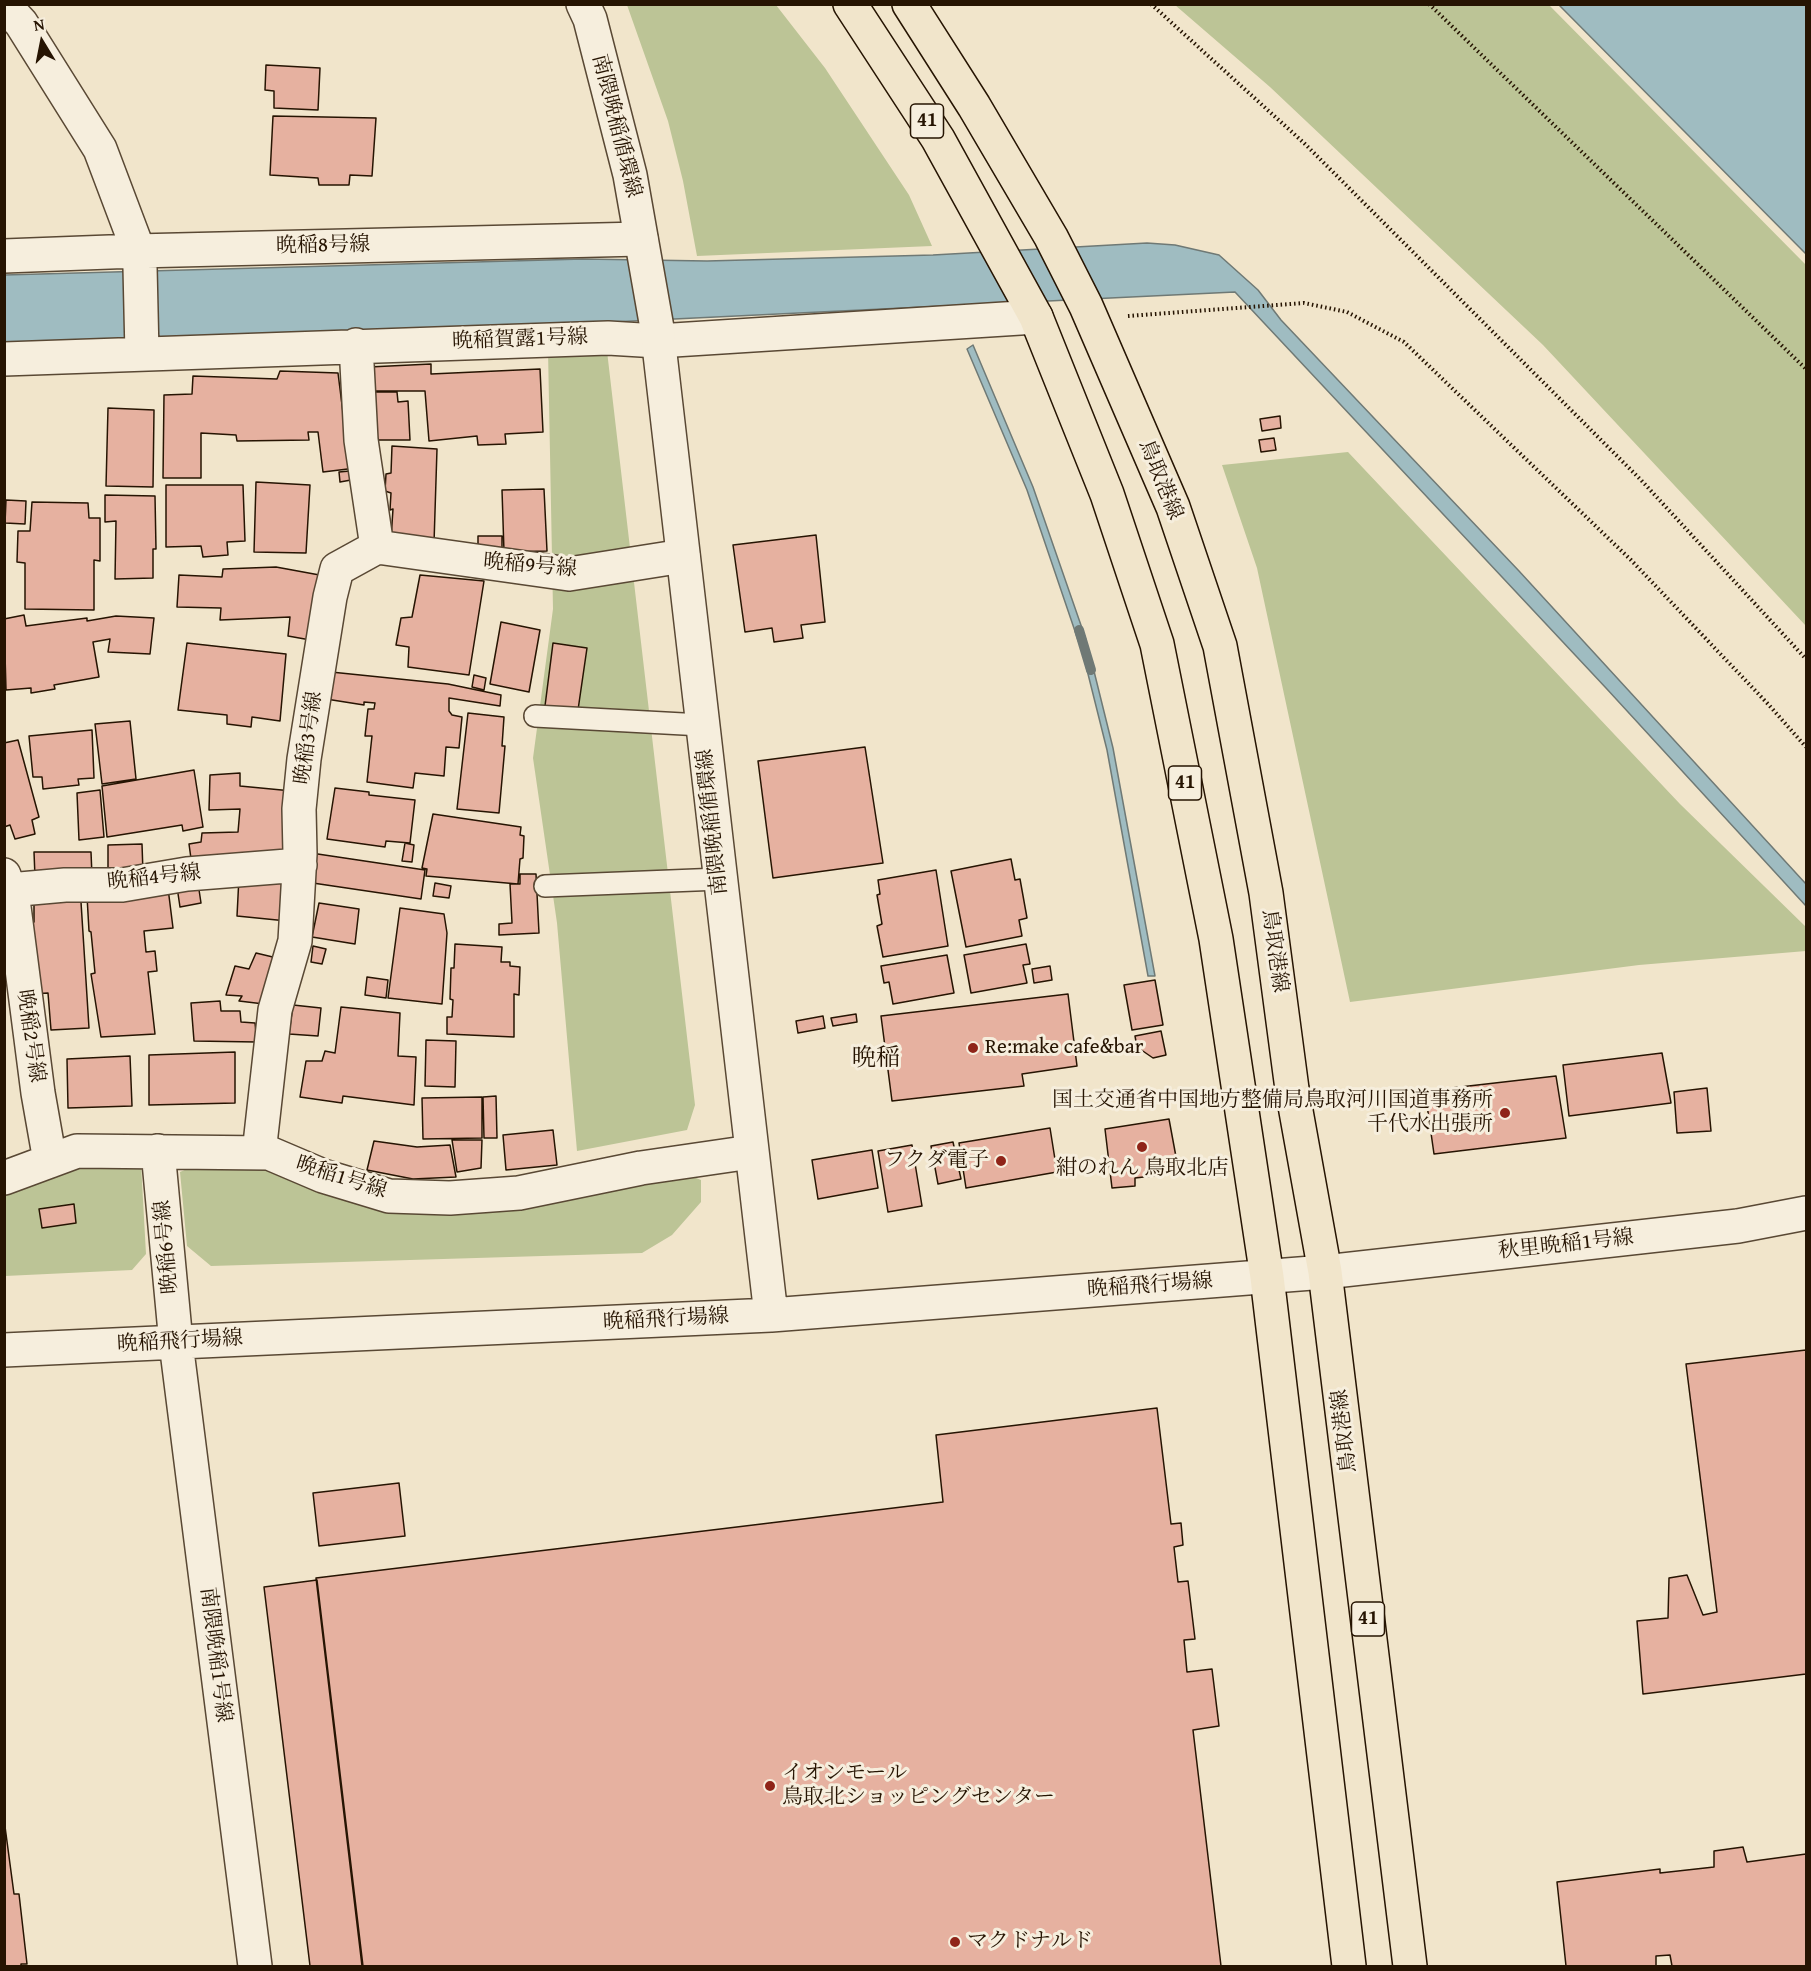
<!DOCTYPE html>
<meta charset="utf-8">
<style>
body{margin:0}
#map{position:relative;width:1811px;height:1971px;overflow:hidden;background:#f1e5cb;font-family:"Gentium Book Plus",serif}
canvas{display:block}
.frame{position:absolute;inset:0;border:6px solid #261402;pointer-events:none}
.north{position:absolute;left:12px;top:12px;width:60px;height:60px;-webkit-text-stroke:4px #f6eedd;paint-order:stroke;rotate:350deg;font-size:16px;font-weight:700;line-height:24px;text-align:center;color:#261402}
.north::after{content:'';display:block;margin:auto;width:21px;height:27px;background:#261402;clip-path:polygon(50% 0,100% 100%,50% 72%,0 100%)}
</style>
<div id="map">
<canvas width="1811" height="1971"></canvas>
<div class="frame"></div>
<div class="north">N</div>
</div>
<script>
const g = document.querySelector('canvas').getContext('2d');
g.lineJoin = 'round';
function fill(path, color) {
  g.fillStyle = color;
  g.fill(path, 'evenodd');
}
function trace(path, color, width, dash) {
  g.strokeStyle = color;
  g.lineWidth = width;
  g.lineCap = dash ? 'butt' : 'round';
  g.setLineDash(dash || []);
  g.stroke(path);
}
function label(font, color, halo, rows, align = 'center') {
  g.font = font + ' "Gentium Book Plus","Noto Serif JP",serif';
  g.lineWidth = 6;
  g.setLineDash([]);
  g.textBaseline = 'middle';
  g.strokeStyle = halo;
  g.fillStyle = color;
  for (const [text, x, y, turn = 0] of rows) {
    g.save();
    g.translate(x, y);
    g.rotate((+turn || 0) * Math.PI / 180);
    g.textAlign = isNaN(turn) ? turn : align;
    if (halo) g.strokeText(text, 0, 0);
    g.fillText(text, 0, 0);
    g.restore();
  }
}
fill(new Path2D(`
 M627 5H776L825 68 909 195 932 246 697 256 683 181 668 121Z
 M1175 5H1549L1806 265V626L1543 345 1270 87Z
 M548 350 607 351 695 1105 687 1130 577 1151 557 923 533 758 553 609Z
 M1348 452 1680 804 1806 927V951L1639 965 1350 1002 1257 568 1222 465Z
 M77 1163 141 1164 146 1254 132 1270 5 1276V1188Z
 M194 1166 265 1169 384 1210 687 1174 701 1180V1202L672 1235 642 1253 211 1266 187 1246 180 1172Z`), '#bcc496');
const water = new Path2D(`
 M1559 5H1806V254Z
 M1147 243 1175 245 1219 255 1258 290 1281 320 1519 571 1806 884V906L1606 688 1235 292 591 323 5 344 4 275 583 259 707 261 933 255Z
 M973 345 1033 487 1083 631 1086 640 1079 643 1027 490 967 349Z
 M1090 655 1113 748 1155 976H1148L1107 750 1084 658Z`);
fill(water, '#9fbcc1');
trace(water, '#6f7975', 1.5);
trace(new Path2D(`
 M1079 630 1091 670`), '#6f7975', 10);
const building = new Path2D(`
 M266 65 320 68 318 110 274 108V91L265 90Z
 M273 116 376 118 372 176 350 175 349 185H319L318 178 270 175Z
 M431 364V374L540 369 543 432 505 434 506 444 478 445 477 436 429 441 425 391H371L369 367Z
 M280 371 338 373 343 413 356 468 323 472 318 432H308L309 440 237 441 236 435 201 433V478H163L164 395 192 394 193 376 277 379Z
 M371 392H397L398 402 408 401 410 440H374Z
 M108 408 154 410 153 487 106 486Z
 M1280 416 1281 428 1262 431 1260 419Z
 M1274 438 1276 450 1261 452 1259 440Z
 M392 446 437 449 434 543 391 539 393 509 390 510 391 493 385 491 386 474 391 473Z
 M350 471 351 480 340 482 339 472Z
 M256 482 310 485 306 553 254 552Z
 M166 485H243L245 541 227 542 228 555 203 557 201 546 166 547Z
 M544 489 547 551 504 552 502 490Z
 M105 495 155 496 156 549H153V578L115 579 116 521 105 522Z
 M6 500 26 501 25 524 5 523Z
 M32 502 88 503 89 518H100V561L94 560V610L25 609V563L17 562 18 531H30Z
 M816 535 825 622 801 625 803 638 774 642 772 628 745 632 733 545Z
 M478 536H502V552L478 553Z
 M276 567 325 576 316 641 288 636 290 617 220 620 221 608 177 607 179 575 222 577 223 569Z
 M420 575 484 581 469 675 408 667 409 647 396 645 401 618 412 617Z
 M24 615 26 626 87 618V621L116 616 154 618 150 654 108 652 110 639 93 642 99 677 54 685 55 689 31 693V688L6 690 4 619Z
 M501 622 540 630 529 692 490 684Z
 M187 643 286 654 280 721 252 717 251 727 227 724V715L178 710Z
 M553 643 587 648 578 710 545 706Z
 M331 672 448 684 501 695 500 706 449 698V711L452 715 462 717 459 748 446 747 444 776 415 773 413 788 367 782 372 736H365L368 709H374L375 703 364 702V705L326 699Z
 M474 675 486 678 484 690 472 687Z
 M468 713 504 717 502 746H505L499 813 457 809Z
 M130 721 136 779 102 784 95 724Z
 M92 730 94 778 78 779 79 785 43 789 42 777H33L29 736Z
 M18 740 39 817 32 820 35 834 15 839 10 825 4 827V743Z
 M865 747 883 863 773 878 758 761Z
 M194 770 203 827 183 831 182 825 107 837 102 786Z
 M240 773V786L292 791 289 857 192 866 189 844 201 842 202 833 238 832 240 809 209 810 210 775Z
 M335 788 369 792V795L415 800 410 843 386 841 385 847 327 839Z
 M100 790 104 837 79 840 77 793Z
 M433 814 521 827 520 835 524 836 523 858 520 859 518 884 426 876 427 869 422 868Z
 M405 843 414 845 412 862 402 861Z
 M142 844 143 873 108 876V845Z
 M34 852H91L92 876 35 877Z
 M311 853 425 870 421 899 306 882Z
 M1011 859 1015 880 1020 879 1027 918 1019 920 1022 936 966 947 951 871Z
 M936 870 948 946 883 957 877 926 882 924 877 895 880 894 878 880Z
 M290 872 287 921 237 916 239 877Z
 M520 874H536L539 933 499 935V924L512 923 510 884H520Z
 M198 883 201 903 180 907 177 887Z
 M435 883 451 886 449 898 433 896Z
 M168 888 173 928 144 931 146 952 155 951 157 971 148 972 155 1034 101 1037 91 974 95 973 91 932 89 931 87 896Z
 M34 901 81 902 89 1028 51 1030 48 993 32 994 29 923 34 922Z
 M319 903 359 909 355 944 312 937Z
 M400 908 444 914 447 933 442 1004 388 998Z
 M455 944 502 947 501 962H510V966L520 967 519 995 514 994V1037L447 1034V1017H452L453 1000 450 999 451 968H454Z
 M1026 944 1030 964 1023 965 1027 983 971 993 964 955Z
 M313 946 326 949 322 964 311 962Z
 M256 953 277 958 264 1004 239 1001 242 996 226 995 235 966 249 969Z
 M947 955 954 993 893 1004 889 982 884 983 881 966Z
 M1050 966 1052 980 1034 983 1032 969Z
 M367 977 388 980 386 998 365 995Z
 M1155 980 1163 1025 1132 1030 1124 985Z
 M1068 994 1077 1066 1022 1074 1024 1086 892 1101 881 1016Z
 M220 1001 221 1011H240L241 1022 255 1023 257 1042 194 1041 191 1003Z
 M293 1005 321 1008 318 1036 289 1034Z
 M341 1007 400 1013 398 1056 416 1057 414 1105 343 1096 342 1103 300 1097 306 1061H322L325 1051 335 1053Z
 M856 1014 857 1022 833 1026 831 1018Z
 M823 1016 825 1028 798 1033 796 1021Z
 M1161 1031 1166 1055 1153 1058 1137 1047 1135 1036Z
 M426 1040 456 1041 455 1087 425 1086Z
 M235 1052V1103L149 1105V1055Z
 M1662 1053 1671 1103 1569 1116 1563 1065Z
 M130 1056 132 1106 68 1108 67 1059Z
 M1556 1076 1566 1138 1434 1154 1425 1091Z
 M1707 1088 1711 1131 1677 1133 1674 1092Z
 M496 1096 497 1138H484L483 1097Z
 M482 1097V1138L423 1139 422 1098Z
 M1169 1119 1179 1173 1135 1178V1186L1112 1188 1105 1129Z
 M1050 1128 1057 1172 966 1188 959 1143Z
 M553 1130 557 1165 506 1170 503 1135Z
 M452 1140H482L481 1168 457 1172Z
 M374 1141 417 1147 450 1145 456 1177 413 1179 367 1170Z
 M953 1142 961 1179 938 1184 931 1146Z
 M912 1145 922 1206 888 1212 878 1151Z
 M872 1150 878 1188 818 1199 812 1160Z
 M74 1204 76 1223 42 1228 39 1209Z
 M1806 1350V1674L1643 1694 1637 1621 1668 1618 1669 1578 1687 1575 1703 1615 1717 1612 1686 1364Z
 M1157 1408 1171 1524 1181 1523 1183 1545 1174 1547 1178 1582 1188 1581 1195 1639 1184 1640 1187 1672 1212 1669 1219 1726 1193 1730 1221 1966H362L316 1578 943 1502 936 1435Z
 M399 1483 405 1536 319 1546 313 1493Z
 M317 1580 363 1966H310L264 1587Z
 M4 1819 14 1894H19L27 1964H21V1966H4Z
 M1743 1847 1747 1862 1806 1854V1966H1672L1670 1955 1656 1956V1966H1566L1557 1882 1660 1869V1873L1714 1867V1851Z`);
fill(building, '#e6b1a0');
trace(building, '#261402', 1.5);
const service = new Path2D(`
 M535 716 702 725
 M545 886 720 879`);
const minor = new Path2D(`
 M4 5 21 23 100 149 134 239 140 267 142 354
 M4 256 136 251 641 239
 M4 359 608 338 658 341 1036 317
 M377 547 569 574 683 556
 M4 875 14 907 38 1093 50 1161
 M9 890 65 885H122L187 874 300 865
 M158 1151 176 1343
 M259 1153 275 1010 295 941 300 854 299 809 304 759 330 597 337 569 377 547 361 440 356 345
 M4 1178 77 1151 269 1153 323 1176 389 1196 450 1198 519 1193 641 1168 751 1152`);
const tertiary = new Path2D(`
 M583 4 590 19 630 175 657 328 771 1315
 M176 1343 255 1966
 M4 1350 771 1315 1325 1272 1738 1226 1806 1213`);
const primary = new Path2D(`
 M850 4 938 139 1036 317 1107 494 1157 644 1216 939 1267 1277 1349 1966
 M909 4 974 106 1051 237 1086 306 1173 507 1220 646 1266 893 1292 1089 1325 1272 1410 1966`);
trace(service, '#594834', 24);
trace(minor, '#594834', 36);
trace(tertiary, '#594834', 36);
trace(primary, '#261402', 36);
trace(new Path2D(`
 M1151 4 1304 143 1641 480 1806 659
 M1429 4 1806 369
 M1128 316 1304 303 1347 312 1404 342 1631 560 1768 704 1806 747`), '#261402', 4, [1.5, 3]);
trace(service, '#f6eedd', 21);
trace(minor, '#f6eedd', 33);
trace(tertiary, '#f6eedd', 33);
trace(primary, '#f1e5cb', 33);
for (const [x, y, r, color] of [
 [973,1048,6,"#8f2418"],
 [1505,1113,6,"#8f2418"],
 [1142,1147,6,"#8f2418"],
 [1001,1161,6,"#8f2418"],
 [770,1786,6,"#8f2418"],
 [955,1942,6,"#8f2418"]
]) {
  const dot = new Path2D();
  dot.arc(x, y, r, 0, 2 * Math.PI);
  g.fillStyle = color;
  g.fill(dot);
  trace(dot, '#f6eedd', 2);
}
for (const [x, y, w] of [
 [927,121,33],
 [1185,783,33],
 [1368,1619,33]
]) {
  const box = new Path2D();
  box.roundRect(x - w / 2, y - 17, w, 34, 4.5);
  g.fillStyle = '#f6eedd';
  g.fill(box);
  trace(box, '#261402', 1.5);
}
label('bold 20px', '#261402', null, [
 ["41",927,121],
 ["41",1185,783],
 ["41",1368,1619]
]);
label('21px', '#261402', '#f6eedd', [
 ["南隈晩稲循環線",616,126,76],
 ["晩稲8号線",323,246,-1],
 ["晩稲賀露1号線",520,340,-2],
 ["鳥取港線",1160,480,68],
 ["晩稲9号線",530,566,5],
 ["晩稲3号線",309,738,-82],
 ["南隈晩稲循環線",713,822,-96],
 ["晩稲4号線",154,878,-6],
 ["鳥取港線",1274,951,82],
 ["晩稲2号線",30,1036,82],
 ["晩稲1号線",341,1178,18],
 ["秋里晩稲1号線",1566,1245,-6],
 ["晩稲6号線",167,1247,-95],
 ["晩稲飛行場線",1150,1286,-4],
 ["晩稲飛行場線",666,1320,-3],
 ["晩稲飛行場線",180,1342,-3],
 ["鳥取港線",1345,1431,-97],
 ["南隈晩稲1号線",215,1655,83]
]);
label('21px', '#261402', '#f6eedd', [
 ["Re:make cafe&bar",985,1048],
 ["国土交通省中国地方整備局鳥取河川国道事務所",1493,1101,"right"],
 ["千代水出張所",1493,1125,"right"],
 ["フクダ電子",989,1161,"right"],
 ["紺のれん 鳥取北店",1142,1169,"center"],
 ["イオンモール",782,1774],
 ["鳥取北ショッピングセンター",782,1798],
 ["マクドナルド",967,1942]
], 'left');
label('24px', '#261402', '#f6eedd', [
 ["晩稲",876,1059]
]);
</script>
